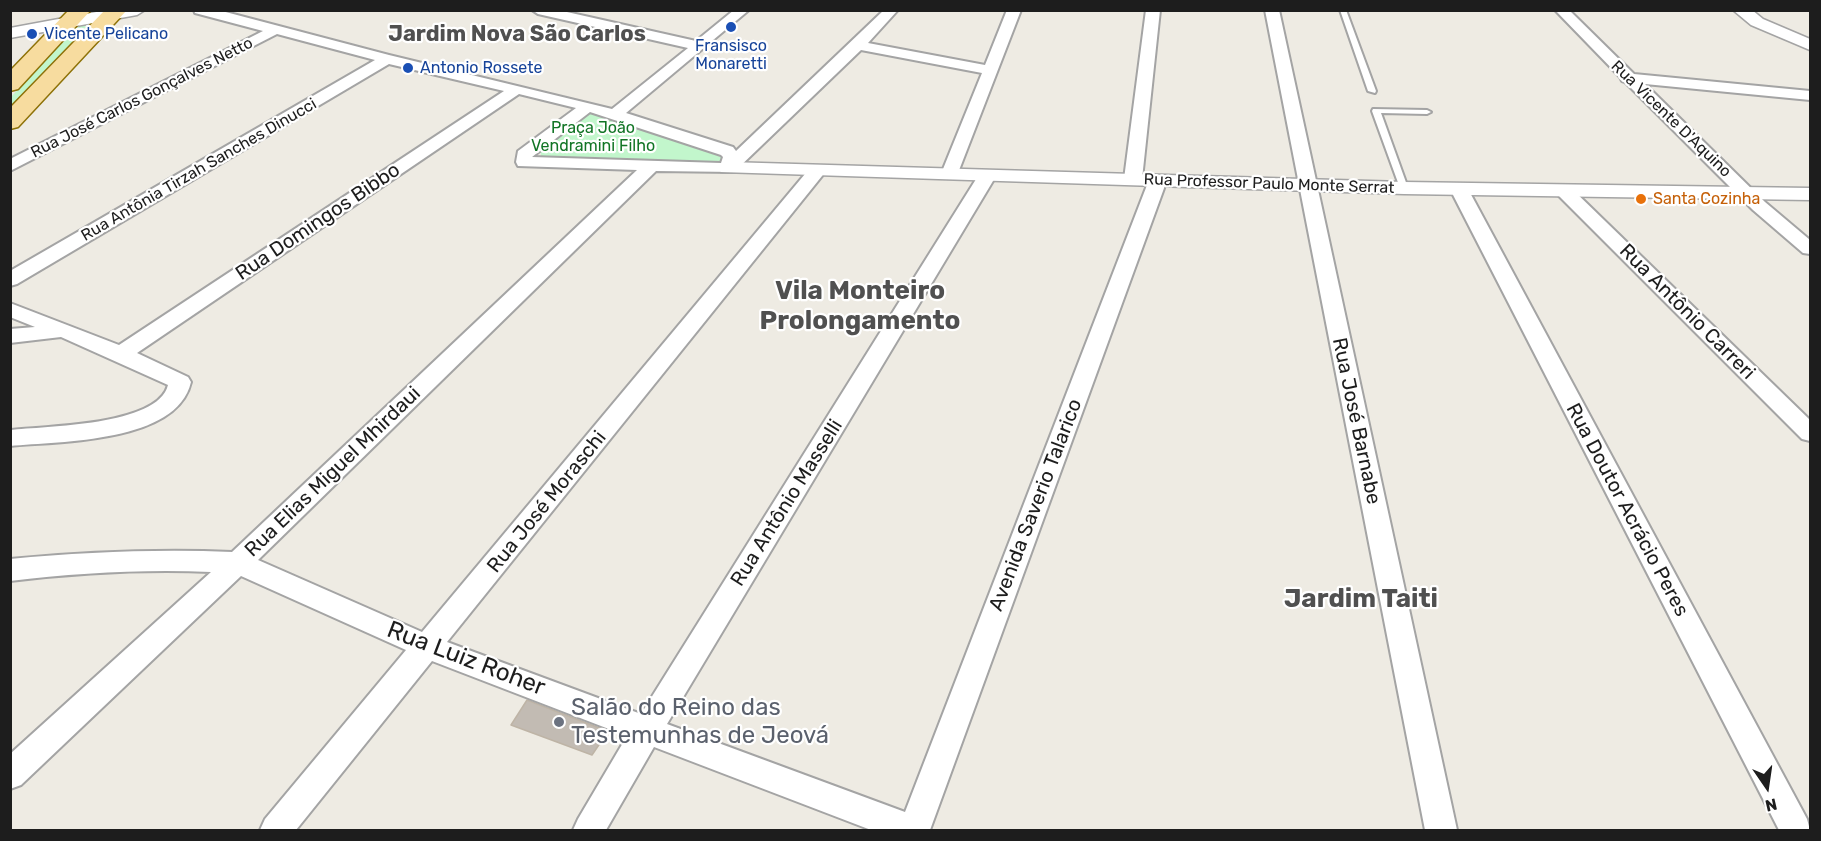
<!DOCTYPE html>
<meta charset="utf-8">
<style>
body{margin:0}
#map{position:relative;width:1821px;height:841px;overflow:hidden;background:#eeebe3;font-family:Rubik,sans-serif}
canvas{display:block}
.frame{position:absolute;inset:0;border:12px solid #1d1d1d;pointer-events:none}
.north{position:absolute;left:1737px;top:757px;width:60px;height:60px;-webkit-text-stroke:4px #fff;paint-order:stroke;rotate:167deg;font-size:16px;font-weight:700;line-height:24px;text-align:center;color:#1d1d1d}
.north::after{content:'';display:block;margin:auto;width:21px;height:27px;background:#1d1d1d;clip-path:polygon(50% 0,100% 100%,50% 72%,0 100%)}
</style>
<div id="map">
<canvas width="1821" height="841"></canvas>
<div class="frame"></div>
<div class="north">N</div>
</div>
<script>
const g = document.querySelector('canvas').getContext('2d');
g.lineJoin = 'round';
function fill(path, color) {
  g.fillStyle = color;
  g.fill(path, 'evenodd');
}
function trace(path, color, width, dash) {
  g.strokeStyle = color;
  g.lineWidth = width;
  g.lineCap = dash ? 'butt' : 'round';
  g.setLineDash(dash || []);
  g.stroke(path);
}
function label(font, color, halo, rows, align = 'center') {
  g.font = font + ' Rubik,sans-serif';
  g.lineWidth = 4.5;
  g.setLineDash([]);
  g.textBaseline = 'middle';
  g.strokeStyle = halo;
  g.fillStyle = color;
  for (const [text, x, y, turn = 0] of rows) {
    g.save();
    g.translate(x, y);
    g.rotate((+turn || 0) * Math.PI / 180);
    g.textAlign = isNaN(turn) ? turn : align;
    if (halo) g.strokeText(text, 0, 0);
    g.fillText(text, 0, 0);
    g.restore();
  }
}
fill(new Path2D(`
 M90 23 92 24 11 114V97L75 27Z
 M586 113 602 114 724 158 720 162 544 158 541 156 540 148Z`), '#c2f6cc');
const building = new Path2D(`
 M527 700 607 731V733L592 755 511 725Z`);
fill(building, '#c2bbb3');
trace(building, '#beb4a6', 1.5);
const service = new Path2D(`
 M1340 10H1346L1376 91 1375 93 1368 91Z
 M1373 109 1427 110 1431 112 1427 114 1381 113 1408 188 1407 190H1401L1400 188 1372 111Z`);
const minor = new Path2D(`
 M194 10H218L389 55 612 109 688 48 538 14 532 10H558L696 41 734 10H749L626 113 733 147 736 151 884 10H898L868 43 985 65 1007 10H1021L956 178H944L941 174 982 73 861 50 734 172 656 171 258 560 422 632 810 168H822L825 172 822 176 447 642 641 714 978 176 981 172H993L996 176 667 724 905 812 1149 180 1152 176H1164L1167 180 930 830H871L654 747 606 830H573L578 819 627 736 432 661 296 830H260L265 819 406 650 241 576 21 785 10 789V754L211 572C144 569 77 573 10 581V559C85 552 158 549 232 552L637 170 518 166 516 162 518 151 576 108 519 94 137 353 188 377 191 382C177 443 61 441 10 446V430C45 426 158 426 168 385L61 337 10 343V329L35 327 10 317V303L119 345 504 91 389 64 17 284 10 286V271L375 60 277 34 10 171V159L263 31 195 13ZM590 112 721 155 723 157 721 163 532 157Z
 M1146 10H1160L1142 179 1139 183H1127L1124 179Z
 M1265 10H1279L1457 830H1425Z
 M1555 10H1569L1634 74 1810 91V100L1645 84 1765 202 1810 240V254L1803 253 1753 210 1625 82 1622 81 1620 77Z
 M1459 184 1465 185 1468 189 1807 819 1810 830H1779L1450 189 1453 185Z
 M1564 186 1570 187 1810 420V441L1802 439 1558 195 1555 191 1558 187Z`);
const tertiary = new Path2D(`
 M107 10H145L137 15 10 38V28Z
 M1733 10H1752L1763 19 1810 39V50L1751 25Z
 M728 162 1404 182 1810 188V200L1404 194 721 172 718 168 721 164Z`);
const primary = new Path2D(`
 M69 10H91L18 89 10 91V71Z
 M105 10H127L18 127 10 129V108Z`);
trace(service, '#a4a4a4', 4);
trace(minor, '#a4a4a4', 4);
trace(tertiary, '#a4a4a4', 3);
trace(primary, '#8e7208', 3);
fill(service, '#fff');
fill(minor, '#fff');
fill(tertiary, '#fff');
fill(primary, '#f7dc9f');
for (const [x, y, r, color] of [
 [731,27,6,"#1a4fb4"],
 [32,34,6,"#1a4fb4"],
 [408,68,6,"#1a4fb4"],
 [1641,199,6,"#e8710a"],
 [559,722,6,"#6b7280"]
]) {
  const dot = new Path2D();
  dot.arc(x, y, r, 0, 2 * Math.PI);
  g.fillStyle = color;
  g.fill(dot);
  trace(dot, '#fff', 2);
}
label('16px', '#164399', '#fff', [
 ["Vicente Pelicano",44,34],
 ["Fransisco",731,46,"center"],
 ["Monaretti",731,64,"center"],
 ["Antonio Rossete",420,68]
], 'left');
label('16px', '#1d1d1d', '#fff', [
 ["Rua José Carlos Gonçalves Netto",142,98,-27],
 ["Rua Vicente D'Aquino",1671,119,44],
 ["Rua Antônia Tirzah Sanches Dinucci",199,170,-30],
 ["Rua Professor Paulo Monte Serrat",1269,184,2]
]);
label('16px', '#117525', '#fff', [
 ["Praça João",593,128],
 ["Vendramini Filho",593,146]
]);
label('16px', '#c56008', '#fff', [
 ["Santa Cozinha",1653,199]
], 'left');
label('20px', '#1d1d1d', '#fff', [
 ["Rua Domingos Bibbo",318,222,-34],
 ["Rua Antônio Carreri",1687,312,45],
 ["Rua José Barnabe",1356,421,78],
 ["Rua Elias Miguel Mhirdaui",333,472,-44],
 ["Rua José Moraschi",547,502,-51],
 ["Rua Antônio Masselli",787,503,-58],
 ["Avenida Saverio Talarico",1036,505,-69],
 ["Rua Doutor Acrácio Peres",1627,510,62]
]);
label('bold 22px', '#505050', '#fff', [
 ["Jardim Nova São Carlos",517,35]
]);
label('24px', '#1d1d1d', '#fff', [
 ["Rua Luiz Roher",466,659,21]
]);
label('24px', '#5b616d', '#fff', [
 ["Salão do Reino das",571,708],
 ["Testemunhas de Jeová",571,736]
], 'left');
label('bold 26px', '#505050', '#fff', [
 ["Vila Monteiro",860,291],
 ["Prolongamento",860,321],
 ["Jardim Taiti",1361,599]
]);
</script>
